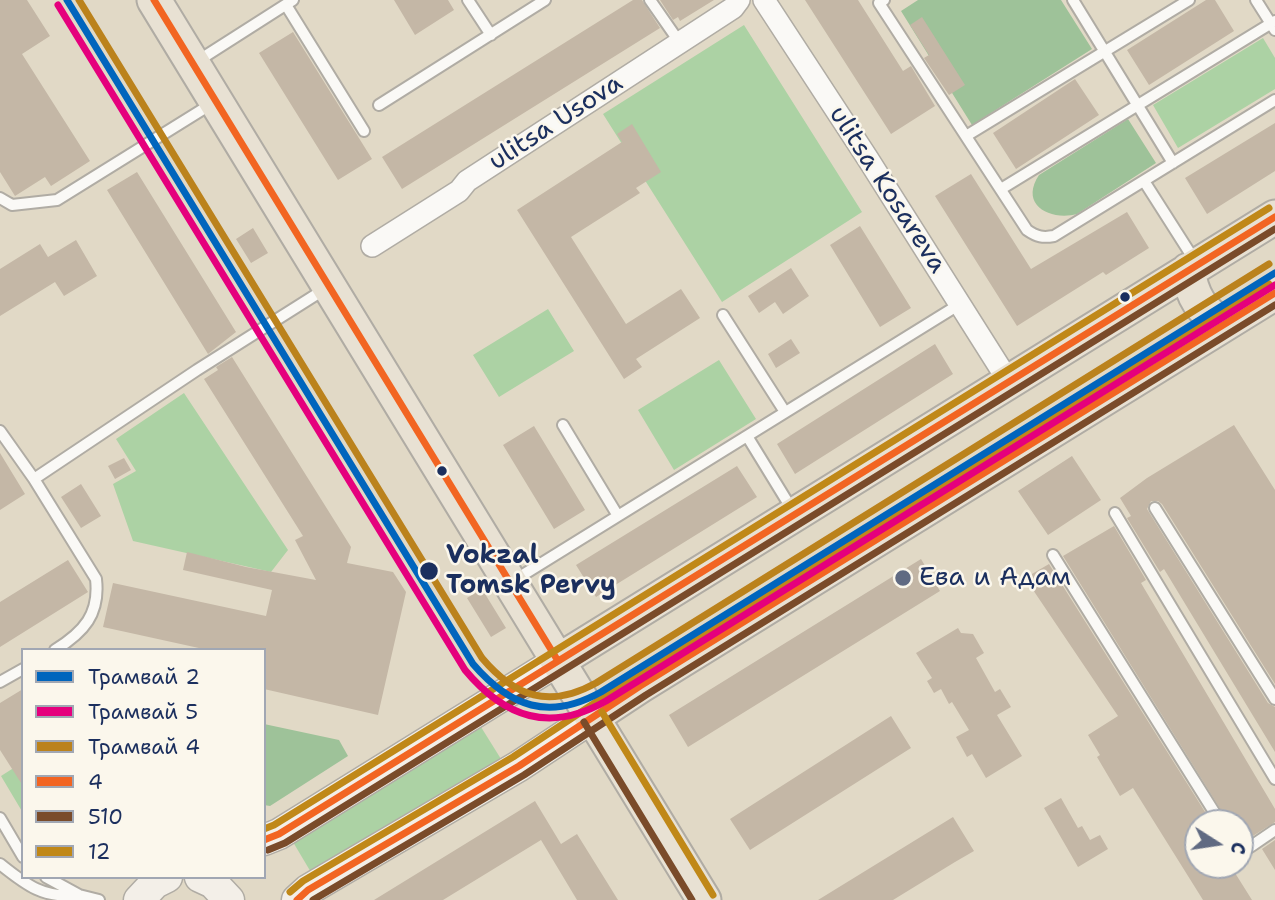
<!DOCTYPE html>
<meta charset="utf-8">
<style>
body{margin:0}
#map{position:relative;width:1275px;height:900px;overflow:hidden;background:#e1d9c6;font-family:"Shantell Sans",sans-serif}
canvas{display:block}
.legend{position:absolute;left:21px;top:648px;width:245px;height:231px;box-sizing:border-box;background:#fbf7ec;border:2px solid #a1a7b3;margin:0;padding:9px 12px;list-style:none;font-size:21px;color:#1b2f5e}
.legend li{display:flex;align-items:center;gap:14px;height:35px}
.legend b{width:35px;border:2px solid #a1a7b3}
.north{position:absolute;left:1184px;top:809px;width:70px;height:70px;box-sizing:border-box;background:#fbf7ec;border:2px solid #a1a7b3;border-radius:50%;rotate:102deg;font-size:19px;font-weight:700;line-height:28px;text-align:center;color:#1b2f5e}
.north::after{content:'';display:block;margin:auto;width:24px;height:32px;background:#606a82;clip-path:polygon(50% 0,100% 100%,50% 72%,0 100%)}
</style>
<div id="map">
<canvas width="1275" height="900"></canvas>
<ul class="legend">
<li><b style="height:9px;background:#0065bd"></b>Трамвай 2</li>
<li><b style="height:9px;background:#e5007d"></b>Трамвай 5</li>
<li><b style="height:9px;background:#bb821c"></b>Трамвай 4</li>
<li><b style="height:9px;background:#f26522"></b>4</li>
<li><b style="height:9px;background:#7a4b2a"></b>510</li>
<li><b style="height:9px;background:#c08818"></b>12</li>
</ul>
<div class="north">С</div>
</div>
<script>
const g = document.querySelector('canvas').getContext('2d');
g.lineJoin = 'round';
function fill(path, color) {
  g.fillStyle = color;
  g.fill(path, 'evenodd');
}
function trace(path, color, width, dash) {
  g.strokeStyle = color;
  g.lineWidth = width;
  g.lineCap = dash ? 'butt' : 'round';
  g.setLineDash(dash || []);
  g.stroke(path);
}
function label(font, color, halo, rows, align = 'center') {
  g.font = font + ' "Shantell Sans",sans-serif';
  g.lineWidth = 5;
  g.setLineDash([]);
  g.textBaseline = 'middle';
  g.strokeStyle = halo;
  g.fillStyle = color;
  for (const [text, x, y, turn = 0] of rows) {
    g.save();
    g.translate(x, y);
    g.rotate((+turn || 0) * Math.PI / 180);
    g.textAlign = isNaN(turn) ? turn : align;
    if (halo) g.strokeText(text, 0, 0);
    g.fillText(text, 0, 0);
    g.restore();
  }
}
fill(new Path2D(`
 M744 25 862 212 722 302 603 114Z
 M1263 38 1275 58V89L1178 148 1153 105Z
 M548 309 574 351 499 397 473 355Z
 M719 360 756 419 674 470 638 410Z
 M184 393 288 550 271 572 133 541 113 484 136 471 116 439Z
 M481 727 501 759 312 874 293 842Z
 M23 762V813L1 776Z`), '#acd2a4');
fill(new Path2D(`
 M918 0H1061L1092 49 972 125 901 11Z
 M1128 119 1156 163 1077 214C1050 221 1019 205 1039 175Z
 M264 724 339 740 348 756 270 806 264 805Z`), '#9ec299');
fill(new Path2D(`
 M0 0H27L50 36 22 54 90 161 51 186 45 177 15 196 0 172Z
 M394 0H448L454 10 415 35Z
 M633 0H642L660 28 402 189 382 157Z
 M660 0H714L680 21 678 17 673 20Z
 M805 0H858L903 71 911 66 935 106 891 134Z
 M1206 0H1215L1234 31 1149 85 1127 50Z
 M922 17 965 85 949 95 924 58 929 55 910 25Z
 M293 32 372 159 338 180 259 53Z
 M1075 79 1099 115 1016 169 993 133Z
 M1275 123V171L1207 214 1185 178Z
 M632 124 661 172 636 188 640 193 571 237 626 324 681 289 700 318 636 359 642 367 624 379 517 210 622 142 617 134Z
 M137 172 236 332 208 354 107 190Z
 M971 174 1031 269 1127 212 1149 248 1106 275 1103 272 1017 326 935 196Z
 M860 226 911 308 880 327 830 245Z
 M253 228 268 253 251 263 236 239Z
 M76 240 97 276 64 296 55 282 0 316V269L40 244 48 257Z
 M791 268 809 296 783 314 775 302 759 313 748 296Z
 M791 339 800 353 776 368 768 354Z
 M935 344 953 374 795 474 777 444Z
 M232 357 351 547 347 563 393 572 406 592 378 715 264 689V650H208L103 627 113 583 266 616 272 590 183 570 187 552 246 567 316 580 295 540 303 536 204 379 218 370 216 367Z
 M1234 425 1275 490V684L1162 504 1158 501H1151L1147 509 1268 703 1275 707V752L1164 569 1160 572 1127 518 1131 516 1120 498 1147 478Z
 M534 426 585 510 554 529 503 445Z
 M0 453 25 494 0 510Z
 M1072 456 1101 500 1048 535 1018 491Z
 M124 458 131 470 115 479 108 466Z
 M737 466 757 497 596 597 576 565Z
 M81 484 101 516 81 528 61 497Z
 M1114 526 1146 580 1141 583 1275 809V822L1248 839 1240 827V823H1229L1063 556Z
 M921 559 940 591 688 747 669 715Z
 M68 560 88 592 0 647V602Z
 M1049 564 1212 823H1198V865H1230L1252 900H1203L1133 788 1120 796 1097 757 1100 755 1088 735 1118 716 1025 578Z
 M482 589 506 628 491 637 467 598Z
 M958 628 961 633 973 634 984 653 976 658 995 692 1000 689 1011 707 997 715 1022 756 986 778 972 754 967 757 956 737 969 730 952 702 949 704 941 689 934 693 927 681 932 678 916 653Z
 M23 689V786L0 750V703Z
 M891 716 911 748 750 850 730 819Z
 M1061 798 1078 828 1082 826 1090 840 1100 835 1108 849 1078 867 1044 808Z
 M535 801 561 844 577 834 618 900H577L541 840 443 900H374Z
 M953 817 974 851 955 862 893 900H818Z
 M1275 840V870L1262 849Z`), '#c4b7a6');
const lane = new Path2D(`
 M468 0 491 35
 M650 0 680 43
 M884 0 879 3 1027 230C1037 237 1043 238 1054 236L1275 100
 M1073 0 1173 163
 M1256 0 1275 30
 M286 5 364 131
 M196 62 293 0
 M379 105 545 0
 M966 136 1189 0
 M1144 181 1195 261
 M1001 189 1275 21
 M0 198 12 205 57 200 213 103
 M723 315 785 412
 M563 425 618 516
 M0 431 34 479 96 579C100 614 84 632 55 650
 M747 436 793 511
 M34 479 197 370 325 289
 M1155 508 1275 699
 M1115 513 1275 779
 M1053 555 1221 823
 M513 581 960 304
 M0 682 23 669
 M0 818 23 857
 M1240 846 1250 847 1275 830
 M0 864C26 885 44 899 79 895
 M46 877 79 895 99 900`);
const street = new Path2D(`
 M764 0 868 159 1009 382
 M372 246 459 191 467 181 733 8 739 0`);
const secondary = new Path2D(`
 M264 840 279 834 558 661
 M200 877 213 883 229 900
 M139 900 155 883 167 877
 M297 900 308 890 519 766 593 717`);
const primary = new Path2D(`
 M154 0 704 900
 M1188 270C1192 297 1201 310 1223 325
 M558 661 1275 217
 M593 717 640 686 1275 293`);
trace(lane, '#b0aca4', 14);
trace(street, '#b0aca4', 24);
trace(secondary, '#b0aca4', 33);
trace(primary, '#b0aca4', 37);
trace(lane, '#faf9f6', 10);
trace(street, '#faf9f6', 21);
trace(secondary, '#f3efe8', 30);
trace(primary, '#e8e1d3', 33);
trace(new Path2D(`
 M154 0 558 661
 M264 840 279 834 1275 217
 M297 900 308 890 519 766 640 686 1275 293`), '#f26522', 7);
trace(new Path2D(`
 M584 722 692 900
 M268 850 285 843 1275 229
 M313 900 524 775 646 695 1275 305`), '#7a4b2a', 7);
trace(new Path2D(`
 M602 712 713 895
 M264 829 274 825 1269 208
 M290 892 303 881 513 757 634 677 1269 284`), '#c08818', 7);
trace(new Path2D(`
 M67 0 473 664C510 707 549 721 601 692L1275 273`), '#0065bd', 7);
trace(new Path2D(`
 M58 5 465 670C505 718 550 733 606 701L1275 285`), '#e5007d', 7);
trace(new Path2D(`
 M79 0 482 658C515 697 549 709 596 683L1269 264`), '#bb821c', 7);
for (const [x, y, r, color] of [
 [1125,297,6,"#1b2f5e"],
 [442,471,6,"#1b2f5e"],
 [429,571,10,"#1b2f5e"],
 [903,578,9,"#606a82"]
]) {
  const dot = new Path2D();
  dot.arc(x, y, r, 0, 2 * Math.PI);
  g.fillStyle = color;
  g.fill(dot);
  trace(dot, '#fbf7ec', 2.5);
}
label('26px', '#1b2f5e', '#fbf7ec', [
 ["ulitsa Usova",556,123,-33],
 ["ulitsa Kosareva",887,190,57]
]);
label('bold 26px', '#1b2f5e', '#fbf7ec', [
 ["Vokzal",446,556],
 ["Tomsk Pervy",446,586]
], 'left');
label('26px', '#1b2f5e', '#fbf7ec', [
 ["Ева и Адам",919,578]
], 'left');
</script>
